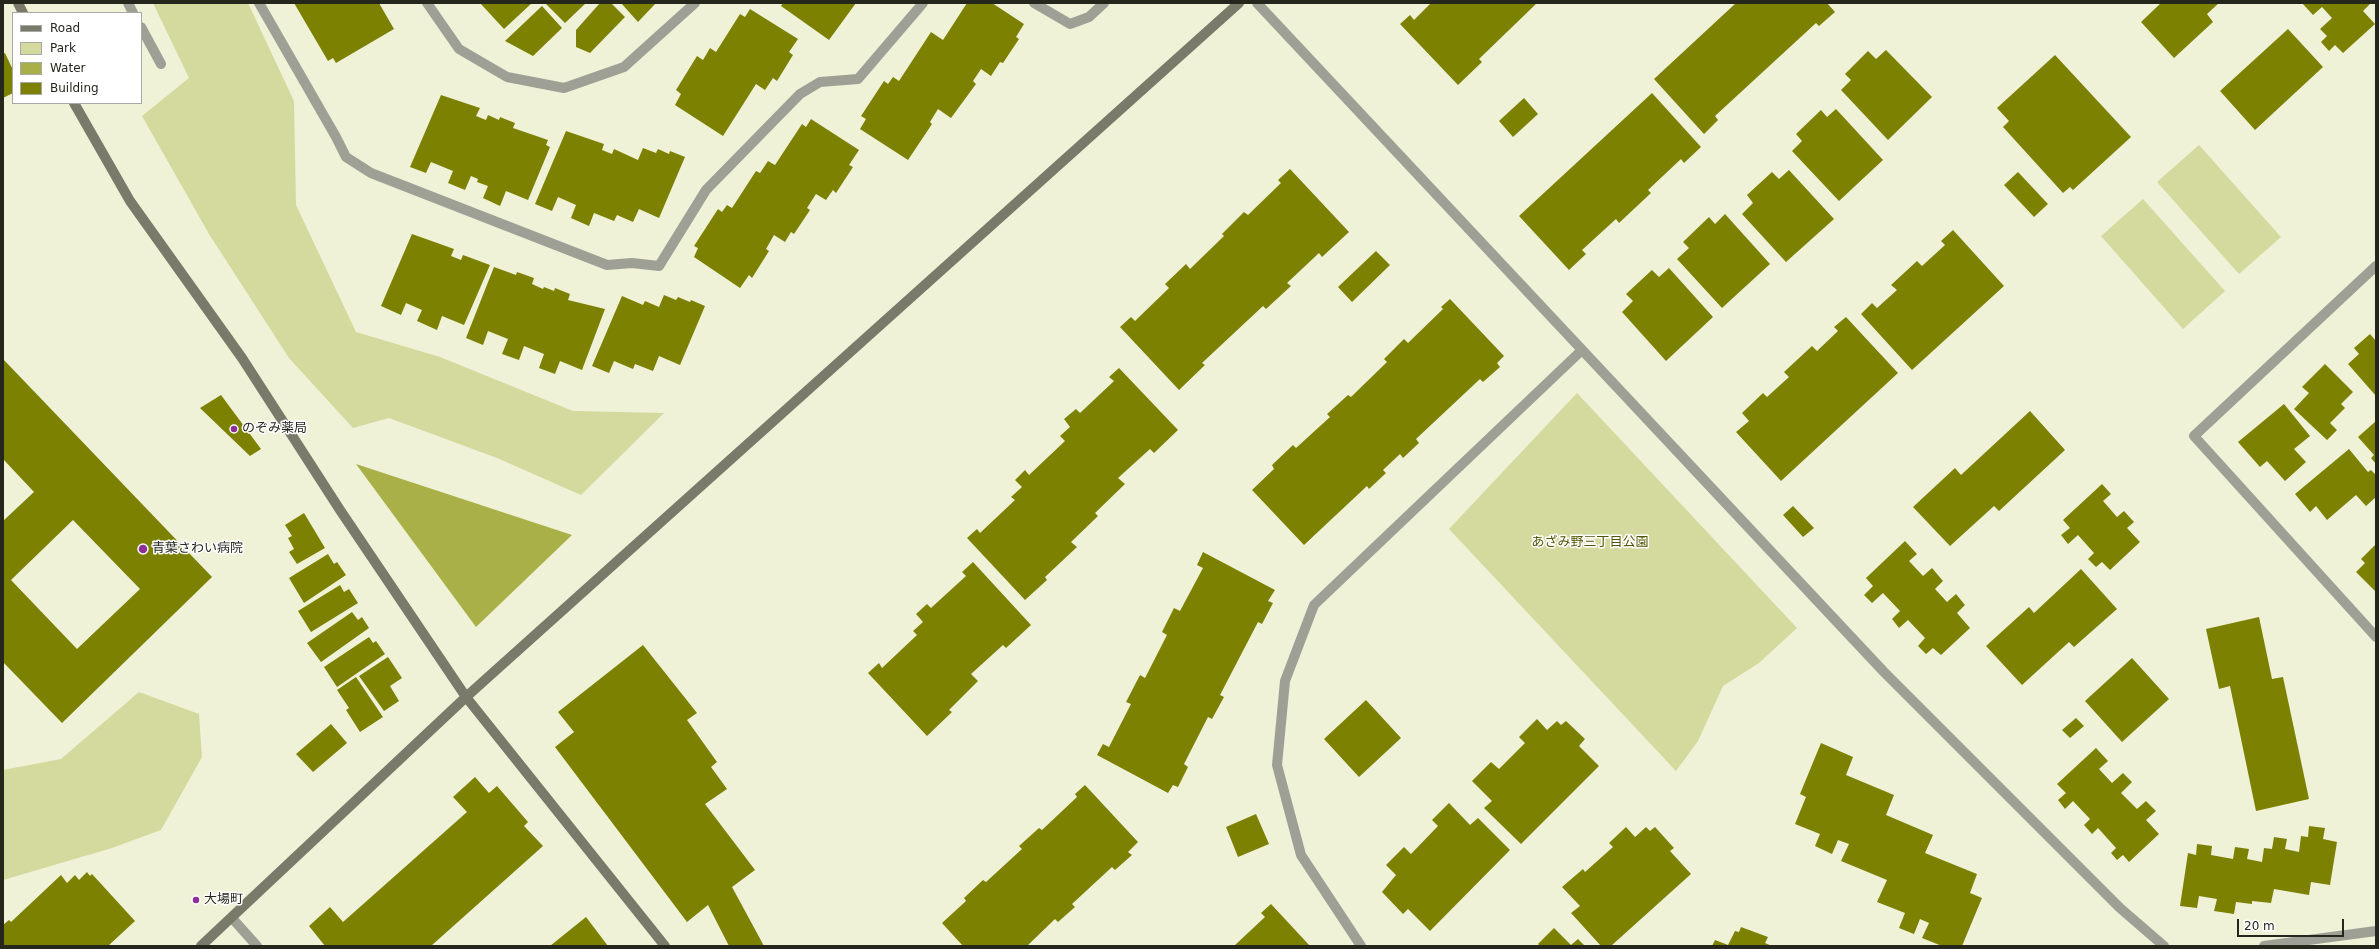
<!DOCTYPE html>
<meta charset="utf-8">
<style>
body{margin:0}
#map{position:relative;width:2379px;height:949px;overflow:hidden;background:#eff2d7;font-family:"DejaVu Sans",sans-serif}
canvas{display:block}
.frame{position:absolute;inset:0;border:4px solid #25261c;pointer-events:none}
.legend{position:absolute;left:12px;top:12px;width:130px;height:92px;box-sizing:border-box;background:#fff;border:1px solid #a8a8a4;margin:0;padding:5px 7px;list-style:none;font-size:12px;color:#25261c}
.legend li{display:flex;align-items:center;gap:8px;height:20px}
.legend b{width:20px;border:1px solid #a8a8a4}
.scale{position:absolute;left:2237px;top:919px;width:107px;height:18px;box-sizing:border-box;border:2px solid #25261c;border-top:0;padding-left:5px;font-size:12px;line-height:14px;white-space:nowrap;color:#25261c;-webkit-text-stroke:3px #fff;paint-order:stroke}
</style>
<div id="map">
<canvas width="2379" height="949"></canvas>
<div class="frame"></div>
<ul class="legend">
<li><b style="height:5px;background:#797a6a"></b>Road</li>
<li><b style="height:11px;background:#d4d99e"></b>Park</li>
<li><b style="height:11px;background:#a9b047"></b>Water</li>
<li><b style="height:11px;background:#7d8102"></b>Building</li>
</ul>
<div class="scale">20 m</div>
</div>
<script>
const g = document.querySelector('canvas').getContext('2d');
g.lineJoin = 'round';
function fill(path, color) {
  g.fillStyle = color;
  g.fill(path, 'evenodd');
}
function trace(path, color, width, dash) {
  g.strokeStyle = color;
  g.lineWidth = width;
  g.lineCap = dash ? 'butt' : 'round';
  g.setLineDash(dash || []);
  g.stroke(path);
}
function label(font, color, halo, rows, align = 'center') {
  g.font = font + ' "DejaVu Sans","Noto Sans JP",sans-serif';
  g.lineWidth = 3;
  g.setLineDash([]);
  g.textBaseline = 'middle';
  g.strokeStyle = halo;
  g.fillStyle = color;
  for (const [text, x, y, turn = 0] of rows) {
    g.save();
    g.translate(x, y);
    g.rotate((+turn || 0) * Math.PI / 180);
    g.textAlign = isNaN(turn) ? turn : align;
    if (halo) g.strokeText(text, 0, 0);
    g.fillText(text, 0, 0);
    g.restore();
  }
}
fill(new Path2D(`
 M153 3H248L294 101 296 205 356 332 440 357 573 411 664 413 581 495 497 458 389 418 353 428 289 358 209 234 142 116 189 78Z
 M2199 145 2281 237 2239 274 2157 182Z
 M2143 199 2225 291 2183 329 2101 236Z
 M1577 393 1797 628 1759 663 1723 686 1698 741 1676 771 1449 529Z
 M139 692 199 714 202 757 161 830 112 848 3 880V770L61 759Z`), '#d4d99e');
fill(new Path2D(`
 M356 464 572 535 476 627Z`), '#a9b047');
fill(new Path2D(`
 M294 3H379L394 29 336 63 333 58 328 61Z
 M480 3H532L504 29Z
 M545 3H586L565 23Z
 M600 3H611L625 17 590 53 576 47V30Z
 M621 3H656L638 22Z
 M783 3H856L829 40 781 6Z
 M967 3H992L1024 24 1016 37 1019 39 1003 63 1000 62 991 76 981 69 973 81 976 84 951 118 938 109 930 122 932 124 908 160 860 129 866 119 861 116 884 81 888 84 893 77 899 81 931 32 943 40Z
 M1431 3H1537L1479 59 1482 62 1458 85 1400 24 1410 15 1414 20Z
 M1736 3H1827L1835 12 1819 26 1816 23 1715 116 1718 120 1704 134 1654 79Z
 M2161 3H2219L2207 14 2213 22 2174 58 2141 22Z
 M2302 3H2371L2363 11 2375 24 2343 53 2335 45 2329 51 2321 42 2327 36 2320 29 2332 18 2322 7 2313 15Z
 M542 6 562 28 533 56 505 41Z
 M750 9 798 39 789 52 793 55 777 81 773 78 765 90 756 84 723 136 675 105 681 94 676 90 697 56 703 60 710 48 716 52 740 14 745 17Z
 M2288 29 2323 67 2255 130 2220 91Z
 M1886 50 1932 97 1888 140 1841 90 1851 80 1845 74 1868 51 1876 59Z
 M5 53 13 70V93L3 98V54Z
 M2055 55 2131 137 2073 190 2070 187 2063 193 2003 127 2009 121 1997 108Z
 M1652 93 1701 147 1684 163 1681 159 1648 190 1651 193 1619 223 1616 219 1582 250 1586 254 1569 270 1519 216Z
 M441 95 480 108 476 116 486 120 488 115 499 120 500 117 515 123 513 128 548 140 546 145 550 147 528 200 506 191 500 206 483 198 488 186 477 182 478 179 471 176 465 190 448 183 453 171 431 162 426 173 410 167Z
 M1524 98 1538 114 1513 137 1499 121Z
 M1836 109 1883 160 1839 201 1792 151 1802 141 1796 134 1821 110 1827 117Z
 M811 119 859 150 849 165 853 167 836 193 833 190 826 200 816 194 807 208 810 210 794 234 791 232 785 242 774 235 766 249 769 251 752 278 749 275 740 288 694 257 698 248 694 246 718 209 722 212 727 205 732 208 756 171 760 173 768 161 775 165 802 124 806 127Z
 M566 131 604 144 602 150 612 154 614 149 638 160 643 148 656 153 658 149 669 154 670 151 685 157 659 218 639 209 633 222 617 215 614 221 594 213 589 226 571 218 576 205 558 197 552 211 535 204Z
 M1290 169 1349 232 1322 257 1319 253 1287 283 1291 286 1266 309 1263 306 1202 363 1205 365 1179 390 1120 327 1131 317 1135 321 1169 288 1165 284 1186 264 1190 269 1224 236 1222 234 1244 212 1248 215 1281 183 1278 180Z
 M1789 170 1834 219 1786 262 1742 214 1753 203 1747 195 1772 172 1779 179Z
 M2018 172 2048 204 2034 217 2004 185Z
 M1725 214 1770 264 1722 308 1677 259 1689 248 1683 242 1709 217 1715 224Z
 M1953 230 2004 286 1912 370 1861 314 1872 303 1877 308 1897 290 1891 285 1917 261 1922 266 1945 245 1941 241Z
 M412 234 454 249 451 256 461 260 463 255 490 265 464 325 442 316 437 330 417 321 422 310 406 303 401 315 381 306Z
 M1376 251 1390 265 1352 302 1338 287Z
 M494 267 516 275 517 272 534 278 532 284 543 289 544 287 554 291 555 288 570 294 568 300 605 309 582 370 560 361 555 374 539 368 544 354 524 346 519 360 502 354 508 339 488 331 483 345 466 338Z
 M1669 268 1713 317 1666 361 1622 312 1633 301 1626 294 1652 270 1659 277Z
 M664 295 676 300 678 297 690 302 691 300 705 306 680 365 659 356 653 371 635 364 633 369 614 361 609 373 592 366 622 296 643 305 645 301 659 307Z
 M1450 299 1504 356 1497 363 1500 367 1483 382 1480 379 1416 439 1419 443 1403 458 1400 454 1383 470 1386 473 1369 489 1367 486 1304 545 1252 490 1274 469 1272 465 1293 445 1296 448 1330 417 1327 414 1348 395 1351 397 1387 362 1384 359 1404 339 1408 343 1443 309 1441 307Z
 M1846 317 1898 373 1781 481 1736 432 1749 421 1742 413 1763 393 1767 397 1789 377 1784 372 1812 346 1817 351 1838 331 1834 327Z
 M2370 334 2376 341V396L2348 364 2359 354 2354 348Z
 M3 359 212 577 62 723 3 662V521L34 492 3 459ZM73 520 140 589 77 649 11 580Z
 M2325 364 2353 392 2341 404 2345 408 2330 423 2337 430 2327 440 2294 409 2309 393 2302 387Z
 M1119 368 1178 430 1154 453 1150 449 1118 478 1125 484 1095 513 1098 516 1071 542 1077 547 1045 577 1047 580 1025 600 967 538 977 529 980 533 1015 500 1011 497 1022 487 1015 480 1025 470 1029 475 1065 441 1060 436 1070 427 1064 419 1076 409 1080 413 1114 381 1109 377Z
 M221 395 261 449 250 456 200 408Z
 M2284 404 2310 436 2294 449 2306 462 2285 481 2267 461 2260 467 2238 442Z
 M2030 411 2065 450 1999 511 1994 506 1950 546 1913 507 1955 468 1961 475Z
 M2376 421V464L2371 458 2374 455 2358 437Z
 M2349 449 2368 472 2371 470 2376 475V497L2366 506 2356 495 2327 520 2316 506 2310 512 2295 494Z
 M2102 484 2111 494 2103 501 2117 517 2124 511 2134 522 2127 528 2140 542 2110 570 2102 562 2096 567 2088 559 2094 553 2078 535 2068 544 2061 535 2070 528 2063 520Z
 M1793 506 1814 528 1803 537 1783 515Z
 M304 513 325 548 297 564 289 552 294 549 288 538 292 536 285 525Z
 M1905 541 1917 554 1909 561 1923 576 1932 568 1943 581 1935 589 1947 602 1956 594 1965 605 1957 613 1970 628 1941 655 1933 648 1926 654 1918 646 1925 638 1908 620 1899 628 1892 619 1900 611 1883 593 1872 603 1864 595 1873 586 1866 578Z
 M2376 544V592L2356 572 2365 563 2361 559Z
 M1203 552 1275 590 1268 601 1273 603 1262 624 1258 622 1220 695 1224 697 1212 719 1208 717 1184 764 1188 767 1178 787 1173 785 1168 793 1097 755 1103 744 1109 747 1131 704 1126 702 1140 675 1145 678 1167 635 1162 632 1174 608 1180 611 1203 568 1197 565Z
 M328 554 334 564 337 562 346 575 304 603 289 578Z
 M973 562 1031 625 1006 648 1003 645 971 674 978 681 949 710 952 712 927 736 868 673 879 663 882 668 917 635 913 631 923 622 916 614 927 604 931 608 966 576 962 572Z
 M2081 569 2117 609 2074 647 2069 642 2022 685 1986 646 2029 607 2034 613Z
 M340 585 344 592 349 589 358 603 311 632 298 611Z
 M352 612 358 620 362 617 369 628 321 662 307 643Z
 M2259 617 2272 679 2283 677 2309 799 2256 811 2230 686 2219 689 2206 629Z
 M369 637 373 643 376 641 385 654 337 687 324 667Z
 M643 645 697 713 687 720 717 762 711 767 727 789 705 804 755 870 732 887 764 946H729L708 905 687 922 555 747 574 732 558 712Z
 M388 657 402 678 390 686 399 701 384 711 359 676Z
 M2132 658 2169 699 2122 742 2085 701Z
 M356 677 383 717 360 732 346 710 349 708 337 690Z
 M1366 700 1401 738 1359 777 1324 739Z
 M2076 718 2084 726 2070 738 2062 730Z
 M1537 719 1547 730 1557 721 1561 725 1566 721 1585 739 1579 746 1599 766 1521 844 1484 808 1492 801 1472 781 1491 762 1499 769 1525 743 1519 737Z
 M331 724 347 743 313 772 296 754Z
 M1821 743 1853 757 1846 775 1894 795 1886 815 1933 835 1925 853 1977 874 1970 893 1982 898 1962 946H1942L1922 938 1929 923 1920 919 1914 934 1899 928 1905 913 1877 902 1887 880 1841 861 1849 844 1838 840 1832 854 1815 846 1820 834 1795 824 1806 797 1800 794Z
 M2096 748 2108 761 2099 769 2112 783 2123 773 2132 782 2121 793 2137 809 2146 801 2156 811 2146 820 2159 834 2129 862 2123 855 2117 860 2111 853 2116 848 2098 828 2092 834 2084 825 2090 819 2073 801 2065 809 2058 800 2066 793 2057 784Z
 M475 777 489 793 497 786 528 822 524 826 543 846 431 946H325L309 926 330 907 343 922 467 812 453 797Z
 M1085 785 1138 842 1128 852 1132 855 1115 870 1112 867 1072 904 1075 907 1058 922 1055 919 1027 946H963L942 923 966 901 964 898 983 880 986 882 1022 849 1019 846 1039 828 1042 830 1077 797 1075 794Z
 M1449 803 1470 825 1478 818 1510 850 1430 931 1408 909 1403 914 1382 892 1396 875 1386 865 1404 847 1411 854 1438 826 1432 820Z
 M1256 814 1269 844 1238 857 1226 827Z
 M2309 826 2325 828 2323 839 2337 842 2330 885 2311 882 2309 895 2274 889 2271 903 2252 901V904L2236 902 2234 914 2214 911 2217 899 2199 896 2197 908 2180 906 2188 853 2196 855 2197 844 2212 846 2211 855 2233 859 2235 847 2249 849 2247 859 2262 862 2264 848 2272 849 2274 837 2287 839 2285 849 2299 852 2301 836 2308 837Z
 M1626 827 1635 837 1646 827 1650 831 1655 827 1674 848 1670 851 1691 874 1611 946H1601L1571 913 1580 906 1562 887 1583 869 1585 872 1613 847 1609 843Z
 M87 872 90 876 92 874 135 921 108 946H3V925L9 920 11 922 61 875 67 883 75 875 79 880Z
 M1271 904 1310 946H1234L1265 917 1261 913Z
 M586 917 608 946H550Z
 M1741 927 1768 937 1765 943 1772 946H1712L1715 940 1728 945 1735 931 1739 932Z
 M1554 928 1571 945 1578 939 1585 946H1540L1538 944Z`), '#7d8102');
trace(new Path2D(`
 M128 3 133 13
 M259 3 336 137 346 157 371 173 607 265 632 263 659 266 706 190 800 94 820 82 858 79 923 3
 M1034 3 1070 24 1089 17 1104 3
 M141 27 161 64`), '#9fa095', 10);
trace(new Path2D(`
 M427 3 459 49 507 77 564 88 624 67 695 3
 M1257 3 1884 672 2120 908 2164 946
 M2376 266 2194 436 2376 637
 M232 918 257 946
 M1361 946 1301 855 1277 765 1285 681 1314 605 1582 350
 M2264 946 2376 931`), '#9fa095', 10);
trace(new Path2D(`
 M18 3 23 13
 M74 103 130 201 242 358 340 510 466 697 665 946
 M201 946 466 697 1239 3`), '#797a6a', 10);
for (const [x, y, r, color] of [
 [234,429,4,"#8b2e98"],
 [143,549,5,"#8b2e98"],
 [196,900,4,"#8b2e98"]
]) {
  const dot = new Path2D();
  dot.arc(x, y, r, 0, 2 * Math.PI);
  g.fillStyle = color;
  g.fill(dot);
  trace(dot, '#fff', 1.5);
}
label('13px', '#25261c', '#fff', [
 ["のぞみ薬局",242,429],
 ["青葉さわい病院",152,549],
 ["大場町",204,900]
], 'left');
label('13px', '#525603', '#fff', [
 ["あざみ野三丁目公園",1590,543]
]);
</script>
